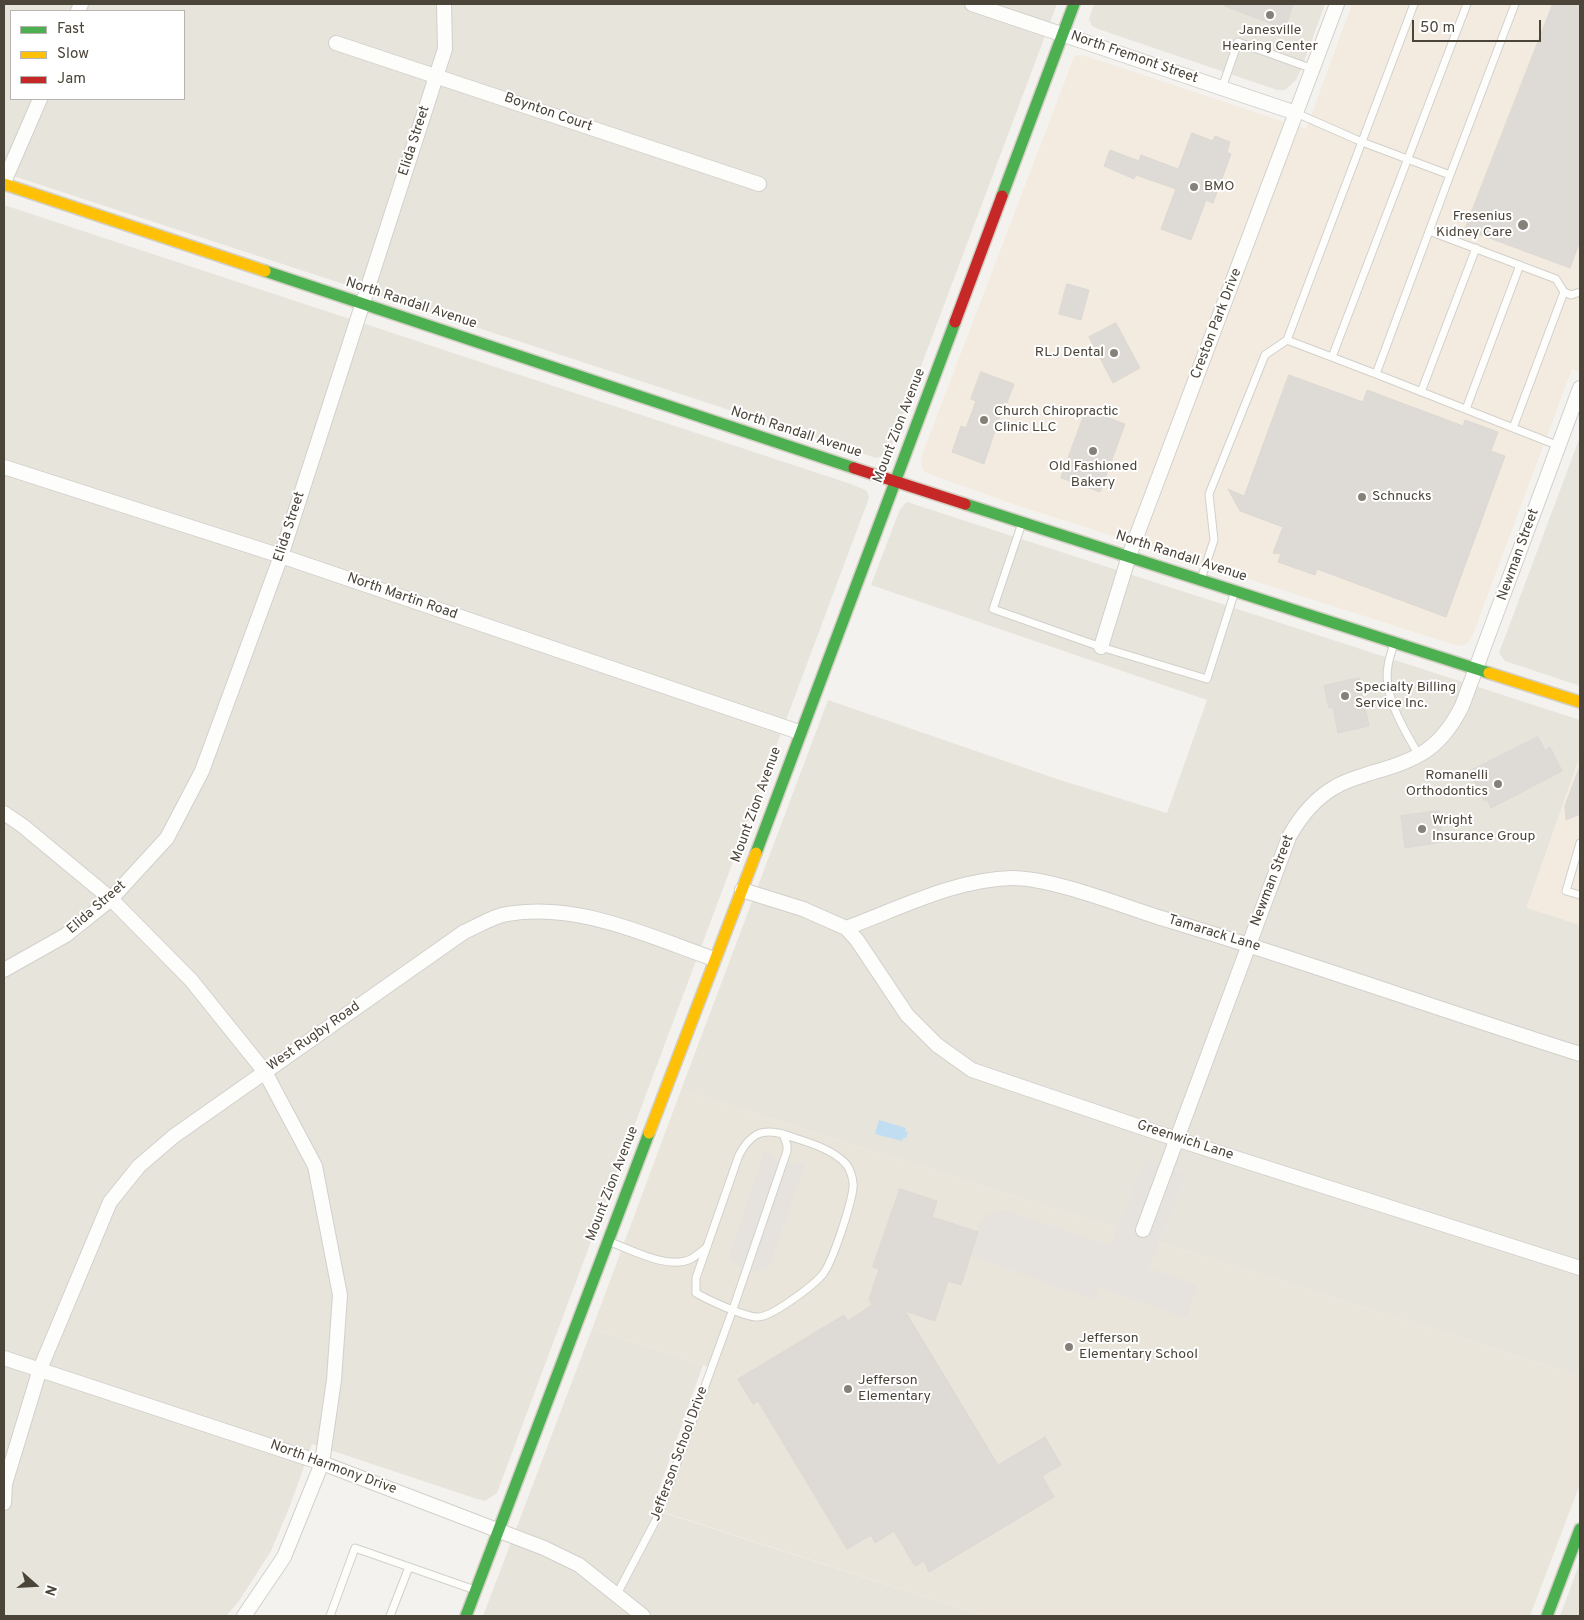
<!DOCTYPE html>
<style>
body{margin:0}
#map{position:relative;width:1584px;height:1620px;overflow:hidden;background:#f4f2ee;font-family:Overpass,sans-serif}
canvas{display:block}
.frame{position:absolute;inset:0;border:5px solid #4b4439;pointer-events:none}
.legend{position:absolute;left:10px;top:10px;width:175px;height:90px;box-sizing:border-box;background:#fff;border:1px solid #b7b4b0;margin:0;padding:6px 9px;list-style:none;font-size:15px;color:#4b4439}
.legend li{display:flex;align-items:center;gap:10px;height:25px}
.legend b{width:25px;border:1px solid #b7b4b0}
.north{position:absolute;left:10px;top:1560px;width:50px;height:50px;-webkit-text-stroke:4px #fff;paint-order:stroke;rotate:109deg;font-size:14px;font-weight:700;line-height:20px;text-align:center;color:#4b4439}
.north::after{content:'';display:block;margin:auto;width:18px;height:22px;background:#4b4439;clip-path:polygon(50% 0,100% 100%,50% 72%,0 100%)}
.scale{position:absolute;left:1412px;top:20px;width:129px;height:22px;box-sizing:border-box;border:2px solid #4b4439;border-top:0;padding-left:6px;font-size:15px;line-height:18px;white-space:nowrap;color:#4b4439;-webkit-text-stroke:4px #fff;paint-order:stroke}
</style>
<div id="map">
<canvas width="1584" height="1620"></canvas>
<div class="frame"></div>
<ul class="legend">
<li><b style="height:6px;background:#4caf50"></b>Fast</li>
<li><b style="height:6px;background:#ffc107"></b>Slow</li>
<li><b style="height:6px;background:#c62828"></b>Jam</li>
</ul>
<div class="north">N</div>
<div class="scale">50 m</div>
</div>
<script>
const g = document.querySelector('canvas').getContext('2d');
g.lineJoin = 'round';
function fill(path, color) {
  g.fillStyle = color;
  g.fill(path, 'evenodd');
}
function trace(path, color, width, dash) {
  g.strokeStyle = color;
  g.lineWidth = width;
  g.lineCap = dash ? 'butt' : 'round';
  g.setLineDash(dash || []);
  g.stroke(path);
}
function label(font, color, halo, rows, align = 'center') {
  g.font = font + ' Overpass,sans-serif';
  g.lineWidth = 4;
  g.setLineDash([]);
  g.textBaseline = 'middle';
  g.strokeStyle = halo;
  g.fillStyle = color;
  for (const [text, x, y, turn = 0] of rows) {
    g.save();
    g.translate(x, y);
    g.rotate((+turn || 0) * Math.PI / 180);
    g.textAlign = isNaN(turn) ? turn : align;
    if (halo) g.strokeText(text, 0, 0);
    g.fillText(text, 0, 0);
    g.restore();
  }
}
fill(new Path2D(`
 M4 4H1057L893 441 887 455 876 458 4 173ZM11 11H184V99H11Z
 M1094 4H1325L1301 70 1296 80 1285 90H1277L1098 29 1092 26 1089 19Z
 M4 205 848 483 863 489 867 491 869 498 497 1493 485 1501 474 1498 312 1444 290 1506 271 1551 239 1601 226 1616H4Z
 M1580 437V686L1505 661 1499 653Z
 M907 502 1580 720V756L1527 907 1580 925V1376L681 1090 828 700 1060 780 1167 813 1207 700 871 585 900 509Z
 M592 1329 703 1365 652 1509 984 1616H483Z
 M1580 1562V1616H1560Z`), '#e7e4dc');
fill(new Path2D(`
 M1352 4H1580V372L1572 369 1472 637 1467 644 1458 646 1019 506 937 477 925 472 921 466 922 455 1074 57 1079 55 1086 56 1306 129Z
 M1580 756V925L1527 908Z`), '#f3ebdf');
fill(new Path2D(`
 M681 1090 1580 1376V1484L1530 1616H984L663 1512 712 1368 592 1329Z`), '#eae5da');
fill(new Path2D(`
 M765 1150 775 1159 792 1165 805 1163 769 1268 754 1272 738 1266 729 1257Z
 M1145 1160 1186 1174 1149 1268 1198 1285 1185 1318 1099 1287 1095 1300 971 1256 981 1218 1002 1209 1107 1244 1110 1243 1113 1241Z`), '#e6e3df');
fill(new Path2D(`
 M879 1120 906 1128 905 1131 908 1132 906 1138H903L902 1141 875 1134Z`), '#c0ddf1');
const building = new Path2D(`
 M1225 4H1293L1285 29 1225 6Z
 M1553 4H1580V241L1570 268 1465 229Z
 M1192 133 1213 141 1215 136 1230 142 1227 152 1231 154 1213 203 1206 200 1191 240 1161 229 1176 189 1136 175 1134 179 1104 166 1110 150 1139 161 1141 155 1178 169Z
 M1067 284 1089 290 1081 320 1059 314Z
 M1116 323 1140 368 1113 383 1089 337Z
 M981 372 1014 384 1003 413 1001 412 984 464 952 452 961 426 966 428 976 401 971 399Z
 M1289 375 1363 402 1367 390 1463 426 1465 420 1498 432 1491 451 1505 456 1446 617 1317 569 1315 575 1278 562 1281 554 1273 553 1283 527 1240 511 1228 489 1244 496Z
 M1086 410 1125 424 1100 492 1061 478Z
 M1359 678 1369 726 1338 733 1333 707 1329 708 1324 686Z
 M1538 737 1545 750 1550 747 1562 771 1491 808 1487 799 1484 801 1473 779 1476 778 1472 770Z
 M1579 769 1580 814 1566 820 1565 806Z
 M1439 811 1443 842 1405 848 1401 816Z
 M900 1189 937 1201 932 1217 978 1232 961 1285 948 1281 935 1321 905 1311 998 1465 1045 1437 1061 1465 1042 1476 1054 1497 929 1572 924 1561 915 1566 894 1531 875 1543 871 1535 847 1549 758 1401 753 1404 738 1379 844 1315 848 1321 872 1305 869 1299 879 1269 873 1267Z`);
fill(building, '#dedbd6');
trace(building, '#dcd9d4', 1);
const lane = new Path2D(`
 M1222 88 1238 42 1313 69
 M1296 113 1362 142 1450 175 1376 374 1287 340 1414 4
 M1450 175 1515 4
 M1429 231 1556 279 1564 292 1571 295 1580 292
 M1332 357 1467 4
 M1376 374 1559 446
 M1421 392 1476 248
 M1466 409 1520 265
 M1513 428 1564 292
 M1022 523 993 609 1101 647 1207 679 1235 591
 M1201 579 1214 540 1209 494 1265 355 1287 340
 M1394 643C1392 651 1389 658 1388 666 1382 695 1406 733 1420 757
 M1580 843 1566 891 1580 895
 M610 1242C633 1250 667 1270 691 1259 696 1256 702 1251 707 1247
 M617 1594 657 1518 733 1309 787 1151V1145L783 1134C760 1128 750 1135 739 1155L696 1278V1293C708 1300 743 1316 756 1317 770 1319 814 1285 823 1274 833 1261 851 1205 853 1188 854 1180 850 1168 845 1163 830 1147 802 1141 783 1134
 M330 1616 355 1548 475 1590
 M390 1616 409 1567`);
const street = new Path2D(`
 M972 4 1296 113
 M78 11 81 4
 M336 43 759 184
 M4 182 40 99
 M4 467 281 556 799 732
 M1101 647 1129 556 1337 4
 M4 813 23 826 111 899 191 980 265 1072 315 1166 340 1295 334 1380 322 1463 284 1557 244 1616
 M742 890 803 909 846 928 857 940 907 1015 937 1045 972 1070 1176 1139 1580 1268
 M846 928C898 909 956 879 1012 878 1052 878 1120 905 1161 918 1302 960 1440 1010 1580 1054
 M4 970 66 935 111 899 167 838 202 771 281 556 445 49 444 4
 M1143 1230 1289 837C1300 817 1314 799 1335 787 1346 780 1362 776 1374 772 1418 760 1441 748 1462 706L1580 388
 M4 1358 322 1463 544 1548 579 1565 643 1616
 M4 1503 5 1484 40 1369 110 1202 139 1166 174 1136 464 932C478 926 493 916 507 914 579 902 648 936 714 959`);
const fast = new Path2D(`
 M1002 196 1074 4
 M265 271 854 468
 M965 504 1489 673
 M756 853 955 322
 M466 1616 649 1133
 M1547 1616 1580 1529`);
const slow = new Path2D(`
 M4 184 265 271
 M1489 673 1580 702
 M649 1133 756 853`);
const jam = new Path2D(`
 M955 322 1002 196
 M854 468 965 504`);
trace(lane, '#d2d0cb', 9);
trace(street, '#d2d0cb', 16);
trace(fast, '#d3cfc5', 14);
trace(slow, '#d3cfc5', 14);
trace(jam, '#d3cfc5', 14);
trace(lane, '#fdfdfc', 7);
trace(street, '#fdfdfc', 14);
trace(fast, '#4caf50', 11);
trace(slow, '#ffc107', 11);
trace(jam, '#c62828', 11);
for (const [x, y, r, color] of [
 [1270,15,5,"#868178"],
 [1194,187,5,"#868178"],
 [1523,225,6,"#868178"],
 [1114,353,5,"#868178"],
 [984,420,5,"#868178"],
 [1093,451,5,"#868178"],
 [1362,497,5,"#868178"],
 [1345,696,5,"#868178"],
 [1498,784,5,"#868178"],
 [1422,829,5,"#868178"],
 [1069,1347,5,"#868178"],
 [848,1389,5,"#868178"]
]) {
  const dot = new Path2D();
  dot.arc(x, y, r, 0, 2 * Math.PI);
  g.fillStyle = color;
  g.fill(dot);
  trace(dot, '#fff', 2);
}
label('14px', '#4b4439', '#fff', [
 ["Janesville",1270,31,"center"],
 ["Hearing Center",1270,47,"center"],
 ["BMO",1204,187],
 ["Fresenius",1512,217,"right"],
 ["Kidney Care",1512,233,"right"],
 ["RLJ Dental",1104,353,"right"],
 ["Church Chiropractic",994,412],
 ["Clinic LLC",994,428],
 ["Old Fashioned",1093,467,"center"],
 ["Bakery",1093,483,"center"],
 ["Schnucks",1372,497],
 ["Specialty Billing",1355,688],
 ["Service Inc.",1355,704],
 ["Romanelli",1488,776,"right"],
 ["Orthodontics",1488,792,"right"],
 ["Wright",1432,821],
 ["Insurance Group",1432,837],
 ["Jefferson",1079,1339],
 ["Elementary School",1079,1355],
 ["Jefferson",858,1381],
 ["Elementary",858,1397]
], 'left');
label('14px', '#4b4439', '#fff', [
 ["North Fremont Street",1134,58,19],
 ["Boynton Court",548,113,19],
 ["Elida Street",415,141,-72],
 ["North Randall Avenue",411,304,18],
 ["Creston Park Drive",1217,324,-69],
 ["Mount Zion Avenue",900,426,-69],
 ["North Randall Avenue",796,433,18],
 ["Elida Street",290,527,-72],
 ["Newman Street",1519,555,-70],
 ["North Randall Avenue",1181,557,18],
 ["North Martin Road",402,597,19],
 ["Mount Zion Avenue",757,805,-70],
 ["Newman Street",1273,881,-69],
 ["Elida Street",97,908,-41],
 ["Tamarack Lane",1214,934,17],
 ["West Rugby Road",314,1037,-35],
 ["Greenwich Lane",1185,1141,18],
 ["Mount Zion Avenue",613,1184,-69],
 ["Jefferson School Drive",680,1454,-70],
 ["North Harmony Drive",333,1468,20]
]);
</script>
